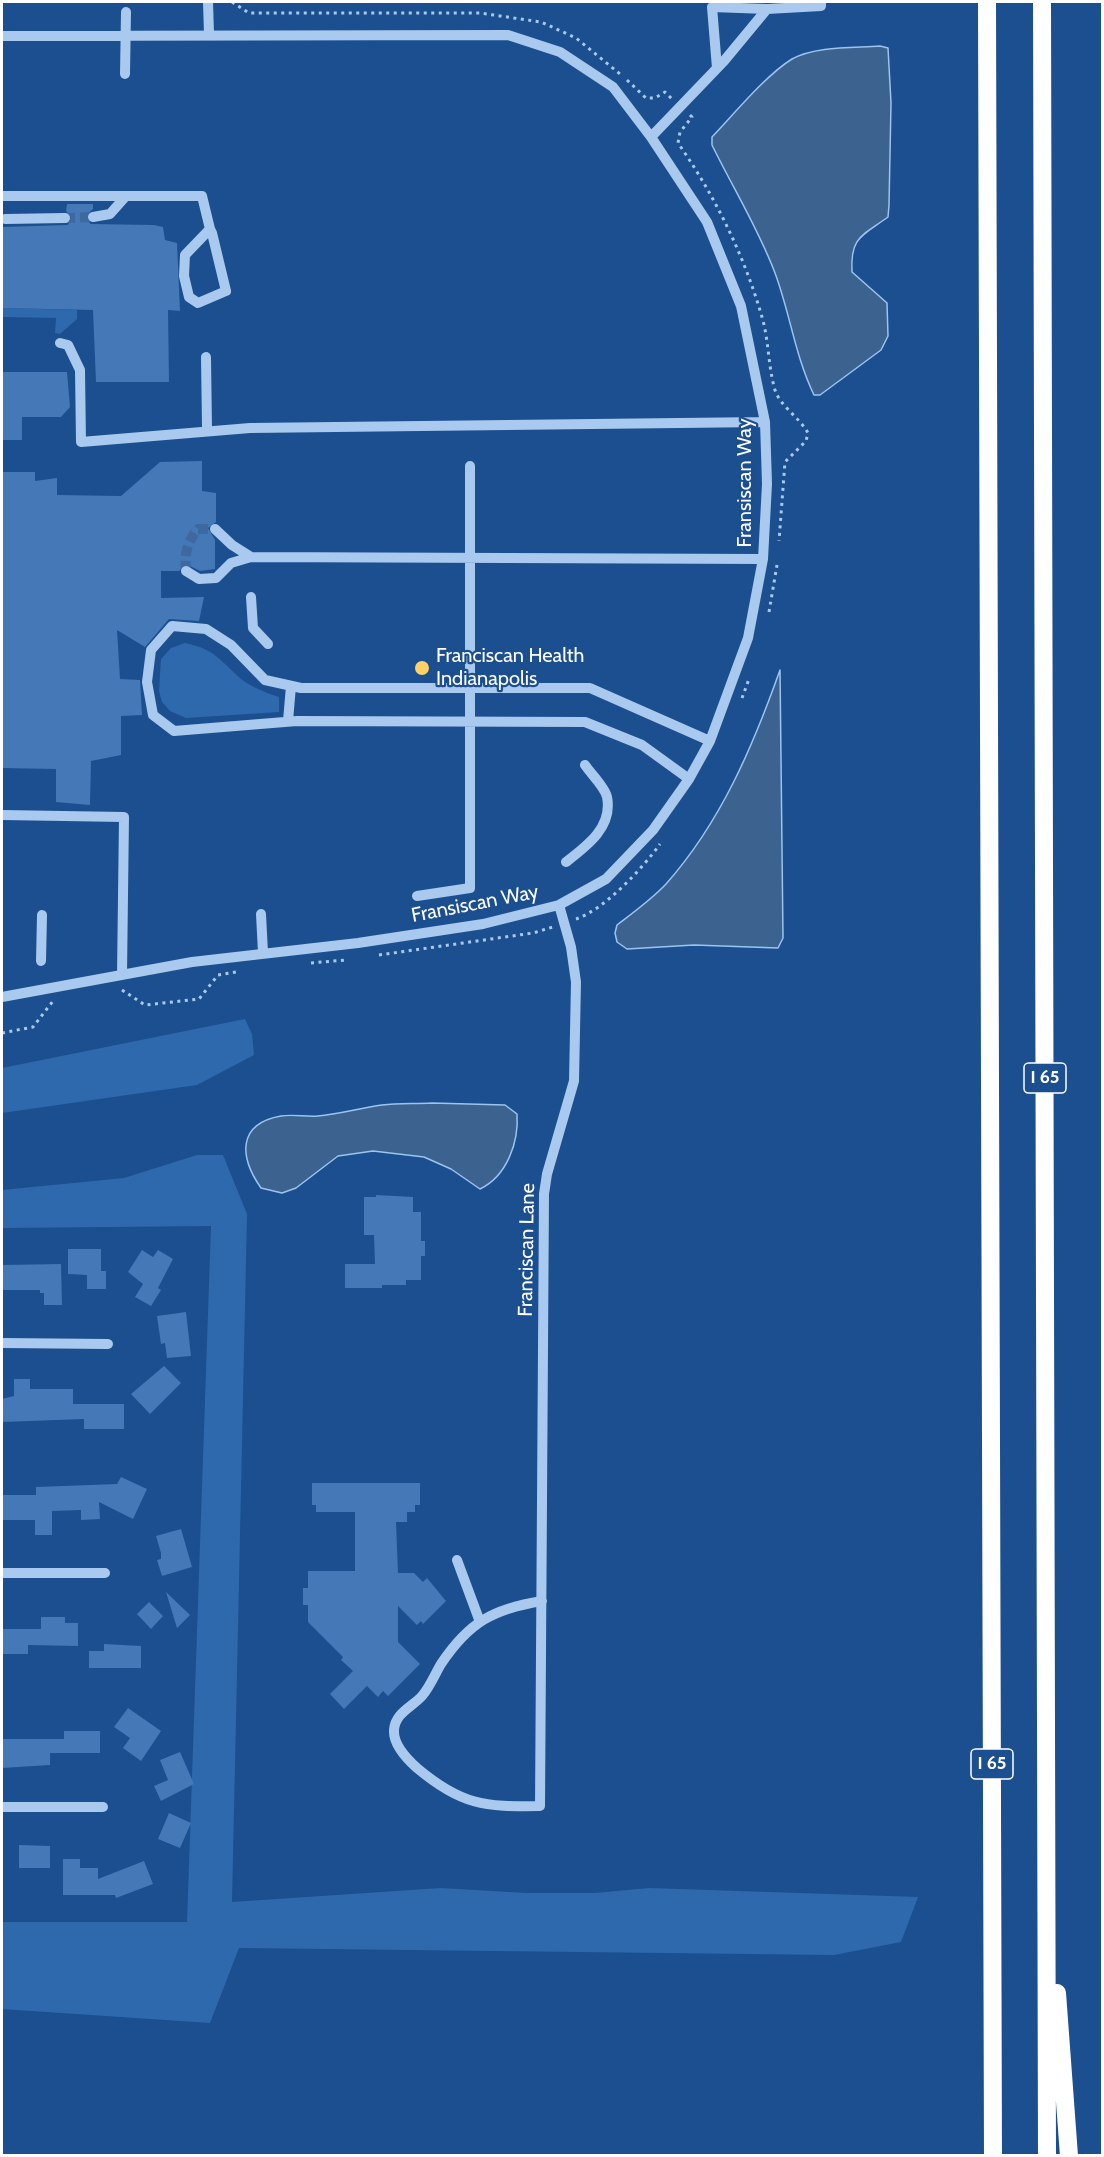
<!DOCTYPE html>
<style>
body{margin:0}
#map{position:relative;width:1104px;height:2157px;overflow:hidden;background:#1b4f8f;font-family:Cabin,sans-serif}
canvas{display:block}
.frame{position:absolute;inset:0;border:3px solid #fff;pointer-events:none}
</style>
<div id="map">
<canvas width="1104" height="2157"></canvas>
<div class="frame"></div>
</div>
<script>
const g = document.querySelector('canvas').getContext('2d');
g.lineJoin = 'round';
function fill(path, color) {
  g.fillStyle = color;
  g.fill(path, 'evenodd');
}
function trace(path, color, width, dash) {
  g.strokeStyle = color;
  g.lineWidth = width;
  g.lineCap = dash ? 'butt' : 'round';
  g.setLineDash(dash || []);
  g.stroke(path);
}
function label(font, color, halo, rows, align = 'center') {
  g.font = font + ' Cabin,sans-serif';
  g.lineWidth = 4.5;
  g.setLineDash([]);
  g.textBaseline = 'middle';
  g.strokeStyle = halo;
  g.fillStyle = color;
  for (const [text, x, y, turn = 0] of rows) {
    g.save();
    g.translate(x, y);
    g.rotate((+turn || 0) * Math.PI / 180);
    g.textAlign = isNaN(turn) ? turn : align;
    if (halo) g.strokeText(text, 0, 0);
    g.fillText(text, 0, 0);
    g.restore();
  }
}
fill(new Path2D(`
 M2 308 77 310V319L60 334 55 333 56 318 2 317Z
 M185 643C214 649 219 659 240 678 249 686 266 693 279 697V712L186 718 170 711 162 702 159 691 161 659 171 648Z
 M245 1019 252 1034 254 1055 197 1085 2 1113V1068Z
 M197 1155H223L247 1214 232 1902 441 1888 526 1893H595L649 1888 918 1897 901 1942 834 1955 239 1948 210 2023 2 2009V1922H187L211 1226 2 1228V1190L124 1178Z`), '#2e69ad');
const water = new Path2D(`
 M880 46 888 48 891 103 889 205 888 217C862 236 850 237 852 272L887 303 888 336 881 350 820 395H814C795 356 790 313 775 273 758 228 733 188 712 145V137C734 114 766 75 792 59 816 46 853 48 880 46Z
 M780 670 783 938 778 948 694 945 627 949 617 942 615 933 617 925C634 912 652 899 666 884 721 822 753 746 780 670Z
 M432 1103 505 1105 517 1114C519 1142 507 1176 480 1189L451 1169 424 1157 373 1151 338 1156 296 1188 282 1193 261 1188C240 1158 236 1124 281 1116 293 1114 306 1117 318 1116 339 1114 360 1108 382 1105 398 1103 416 1104 432 1103Z`);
fill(water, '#3c6290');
trace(water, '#9cc4f0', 1.5);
fill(new Path2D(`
 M67 204H93V209L86 215 87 221 91 224 154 225 163 227 165 240 177 243 180 311 168 310 169 382H96L93 310 2 308V227L68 225 72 217 66 211Z
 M2 372H67L70 407 61 417H22V440H2Z
 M202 461V491L216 493V522L208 528 215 540V569L200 571 186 564 179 571H161V598L204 597 199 621 169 619 145 647 117 630 120 679 140 680 142 715 121 716V755L91 761 90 805 56 802V769L2 768V472H35V481L57 478V495L121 496 160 462Z
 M376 1195 413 1197V1212H421V1241H425V1256H421V1280H406V1285H382V1288H345V1264H375L374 1235H364V1197H376Z
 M68 1249H101V1271H106V1289H87V1275L68 1274Z
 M142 1250 153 1257 158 1250 173 1259 158 1288 161 1290 151 1306 135 1297 143 1284 128 1272Z
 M61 1264 62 1305H44V1293H40V1290H2V1265Z
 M186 1312 191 1356 167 1358 165 1343 161 1344 157 1316Z
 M164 1366 181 1383 150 1414 131 1394Z
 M14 1379H30V1389H73V1404H124V1429H84V1419L2 1422V1399L14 1396Z
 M121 1477 147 1489 133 1519 99 1502 100 1519 81 1520V1510L52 1511V1535H35V1520H2V1495H36V1487L117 1484Z
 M312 1483H420V1505H415V1512H407V1522H396L398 1573H414L423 1582 427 1578 446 1601 423 1624 421 1621 417 1625 398 1606V1642L420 1664 388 1696 383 1691 378 1697 367 1686 344 1709 330 1694 353 1671 341 1660 343 1657 308 1622V1605H303V1588H308V1571H355V1512H316V1505H312Z
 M181 1529 192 1567 162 1576 157 1560 161 1559V1553L156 1536Z
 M166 1592 190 1615 177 1628Z
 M149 1602 163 1616 151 1629 137 1614Z
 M41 1617H65V1623H78V1646L28 1645V1654H2V1629H41Z
 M104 1644 141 1646V1668H89V1651H104Z
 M128 1708 161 1731 141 1761 123 1748 130 1738 114 1727Z
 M64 1731H100V1753H50V1765L2 1768V1739H64Z
 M180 1752 194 1784 161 1801 154 1786 168 1780 160 1760Z
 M169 1813 191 1823 180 1848 158 1839Z
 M19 1845 50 1846V1868H19Z
 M63 1859H80V1868H98V1879L144 1861 153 1884 116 1898 115 1895H63Z`), '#4478b7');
trace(new Path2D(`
 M65 218 93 217
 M186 571C184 554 187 542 198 529H215`), '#3d69a0', 10, [10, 5]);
trace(new Path2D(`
 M232 2 249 13H480L541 22 576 38 620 74
 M627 80 646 98H655L665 92 672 99
 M690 115 692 117 680 132 678 143C715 196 744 255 762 317 769 341 768 366 775 390 780 406 800 418 808 433L806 441 785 462 779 541
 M769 612 777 565
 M742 698 749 679
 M576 919C605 909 642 869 660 844
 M379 955 533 933 553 927
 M311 963 346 960
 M122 990 145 1005 199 999 218 975 236 972
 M2 1033 33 1027 53 1001`), '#a9c9ee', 3, [3, 4.5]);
trace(new Path2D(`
 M208 2 209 34
 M2 36 508 35 560 52 613 87 651 137 707 222 741 306 765 422 767 484 763 559 748 638 710 741 689 779 653 830 606 879 559 905 483 924 358 943 192 962 2 997
 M717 68 712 7 767 9
 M125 74 126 12
 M651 137 724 61 767 9 821 6V2
 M2 196H202L210 229 212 233 226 291 198 303 189 297 184 276 185 255 210 229
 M93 217 110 214 126 196
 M5 219 65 218
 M60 343 68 345 80 370 81 442 250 428 765 422
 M206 357 207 429
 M251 557 763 559
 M186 571 199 579 216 578 231 563 251 557 232 545 215 529
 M251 597 253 628 268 644
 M288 721 291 686
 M689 779 642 745 585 722 297 721 174 731 153 715 147 682 151 650 172 626 206 629 231 645 265 680 301 688H590L710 741
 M2 815 124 817 122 975
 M566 862C587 846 613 827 607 797 605 787 591 774 585 765
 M417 896 470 888V466
 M261 914 263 953
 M41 961 42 915
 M2 1343 108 1344
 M457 1560 480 1622
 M2 1573H105
 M542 1601C493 1609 469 1622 441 1664 435 1674 430 1687 422 1696 412 1707 395 1713 394 1730 393 1745 407 1759 417 1768 461 1805 484 1807 540 1806L544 1194 547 1174 574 1081 576 982 571 947 559 905
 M2 1807H103`), '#a9c9ee', 10);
trace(new Path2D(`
 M987 2 993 2156
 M1042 2 1047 2156
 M1057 1993 1069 2156`), '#fff', 18);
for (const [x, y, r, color] of [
 [422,668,8,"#ffd166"]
]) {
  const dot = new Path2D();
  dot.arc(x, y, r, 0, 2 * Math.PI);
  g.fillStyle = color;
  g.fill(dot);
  trace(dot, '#1b4f8f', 2);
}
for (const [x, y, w] of [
 [1045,1078,42],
 [992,1764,42]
]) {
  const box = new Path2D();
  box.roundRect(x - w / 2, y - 15, w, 30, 4.5);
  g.fillStyle = '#1b4f8f';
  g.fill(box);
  trace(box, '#fff', 1.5);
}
label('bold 18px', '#fff', null, [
 ["I 65",1045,1078],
 ["I 65",992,1764]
]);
label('20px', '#fff', '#1b4f8f', [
 ["Fransiscan Way",745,483,-90],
 ["Fransiscan Way",475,904,-11],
 ["Franciscan Lane",527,1250,-89]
]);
label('20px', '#fff', '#1b4f8f', [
 ["Franciscan Health",436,656],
 ["Indianapolis",436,679]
], 'left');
</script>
